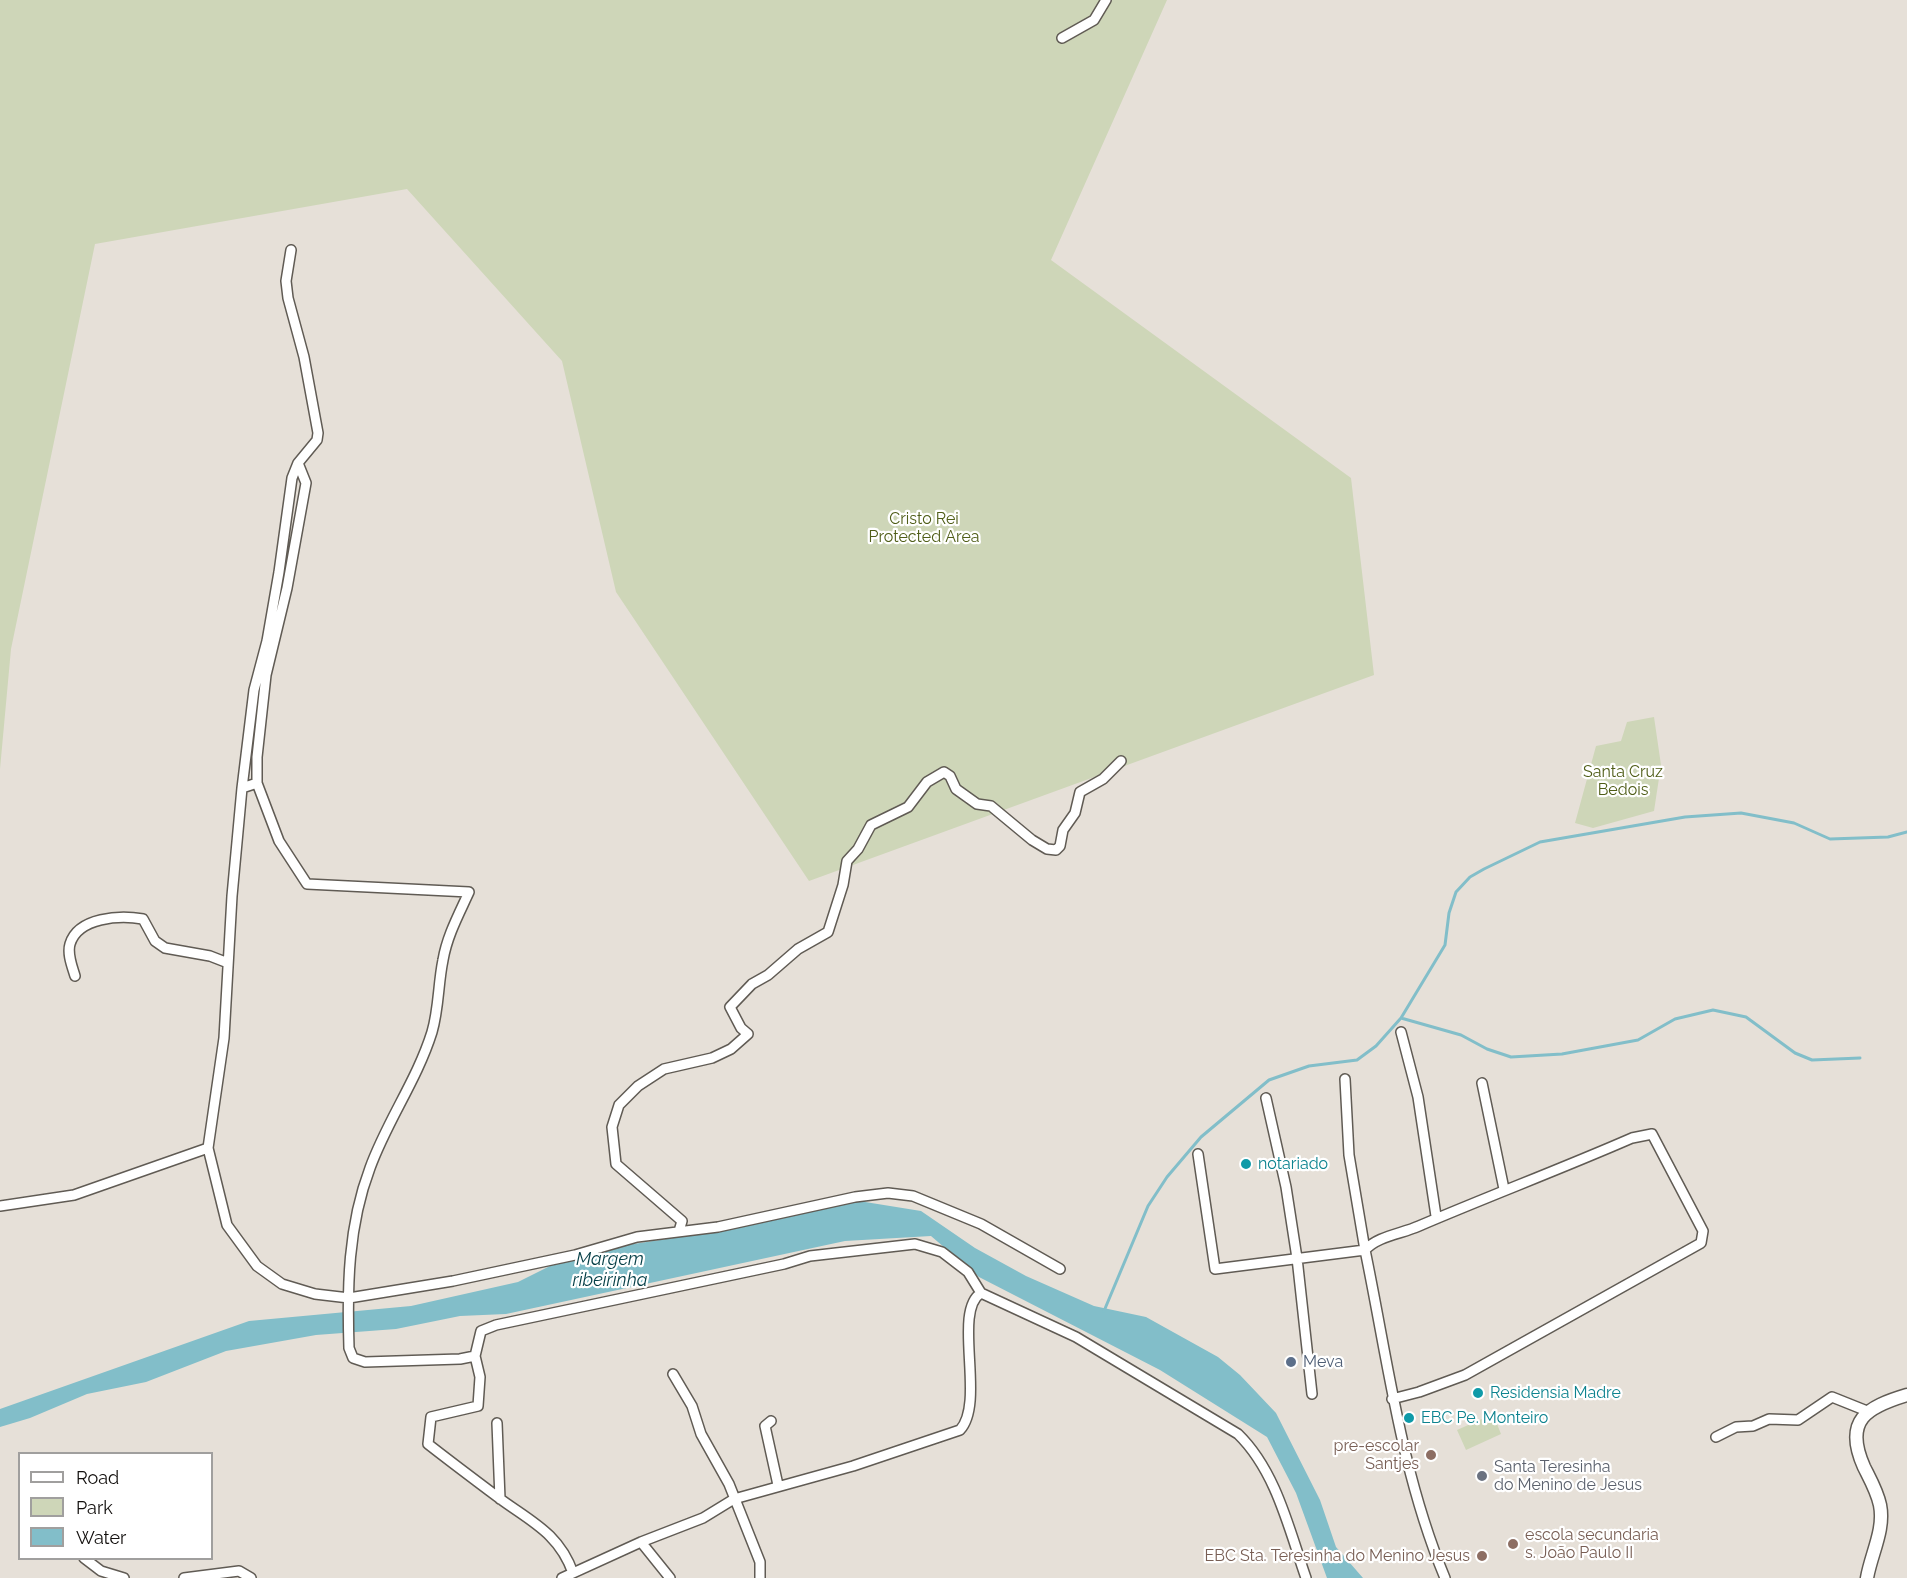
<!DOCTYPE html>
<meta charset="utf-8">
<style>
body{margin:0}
#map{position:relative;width:1907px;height:1578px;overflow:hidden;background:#e6e0d8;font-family:Raleway,sans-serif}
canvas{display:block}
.legend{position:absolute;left:18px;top:1452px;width:195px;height:108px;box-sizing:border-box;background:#fff;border:2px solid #a09f9e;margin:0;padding:8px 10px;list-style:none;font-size:18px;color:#120f0d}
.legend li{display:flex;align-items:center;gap:12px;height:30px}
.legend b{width:30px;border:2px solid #a09f9e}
</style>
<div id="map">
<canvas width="1907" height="1578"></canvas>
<ul class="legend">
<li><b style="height:8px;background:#fff"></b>Road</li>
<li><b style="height:16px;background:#ced6b8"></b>Park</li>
<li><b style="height:16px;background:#82bec9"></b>Water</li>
</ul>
</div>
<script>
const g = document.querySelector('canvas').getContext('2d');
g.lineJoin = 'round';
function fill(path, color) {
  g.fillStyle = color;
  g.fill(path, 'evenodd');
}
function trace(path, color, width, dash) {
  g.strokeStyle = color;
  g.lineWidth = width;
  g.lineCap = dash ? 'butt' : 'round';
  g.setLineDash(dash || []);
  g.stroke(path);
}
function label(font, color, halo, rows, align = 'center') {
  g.font = font + ' Raleway,sans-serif';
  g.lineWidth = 4.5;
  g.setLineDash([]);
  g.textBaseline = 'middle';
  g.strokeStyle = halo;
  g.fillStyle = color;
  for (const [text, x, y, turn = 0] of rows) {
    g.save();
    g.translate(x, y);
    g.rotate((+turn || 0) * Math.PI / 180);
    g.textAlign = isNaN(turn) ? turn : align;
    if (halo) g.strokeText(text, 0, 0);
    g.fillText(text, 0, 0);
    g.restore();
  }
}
fill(new Path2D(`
 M0 0H1167L1051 260 1351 478 1374 675 809 881 616 592 562 361 407 189 95 244 11 649 0 769Z
 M1654 717 1661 765 1654 811 1593 828 1575 823 1596 746 1621 741 1627 722Z
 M1493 1414 1501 1434 1466 1450 1457 1430Z`), '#ced6b8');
fill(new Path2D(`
 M859 1201 921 1211 975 1248 1026 1276 1094 1306 1146 1317 1218 1357 1240 1375 1276 1413 1320 1500 1336 1547 1363 1578H1327L1296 1493 1267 1437 1160 1370 979 1277 931 1236 845 1241 506 1314 460 1316 396 1329 316 1335 226 1351 146 1382 87 1394 30 1418 0 1427V1409L249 1321 411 1306 518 1282 554 1264 607 1248 732 1229 807 1210Z`), '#82bec9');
trace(new Path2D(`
 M1401 1018 1461 1035 1487 1049 1511 1057 1562 1054 1638 1040 1675 1019 1713 1010 1746 1017 1795 1053 1812 1060 1860 1058
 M1104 1311 1148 1206 1167 1177 1201 1137 1269 1080 1309 1066 1357 1060 1376 1046 1401 1018 1445 945 1449 913 1456 892 1470 877 1484 869 1540 842 1685 817 1741 813 1794 823 1830 839 1888 837 1907 832`), '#82bec9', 3);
const minor = new Path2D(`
 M1062 38 1094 20 1106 0
 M298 463 306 483 287 588 266 675 257 757V783L279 841 307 884 469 892C459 914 447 936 443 960 438 984 439 1008 432 1032 417 1080 387 1121 370 1168 348 1226 347 1287 349 1348L353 1358 365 1362 460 1359 475 1356
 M242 788 254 690 267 641 279 572 292 478 298 463 317 440 318 433 304 357 288 298 286 281 291 250
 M75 976C72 966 67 954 70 944 78 917 120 915 143 919L155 941 165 948 210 956 228 963
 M1401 1032 1418 1097 1436 1216
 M1482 1083 1504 1189
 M1266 1098 1286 1187 1297 1258 1312 1394
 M208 1148 224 1038 232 896 242 788 257 783
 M1198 1154 1215 1269 1365 1250 1349 1155 1345 1079
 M0 1206 74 1195 208 1148 227 1225 257 1266 282 1284 315 1294 349 1298 453 1281 575 1255 637 1237 718 1227 855 1197 888 1193 913 1196 981 1224 1060 1269
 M679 1231 682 1221 616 1164 612 1127 619 1105 638 1086 664 1069 712 1058 731 1049 748 1034 741 1028 730 1007 752 984 768 975 798 949 828 932 843 885 847 861 858 849 871 825 908 807 927 782 944 772 950 776 956 789 977 804 991 806 1032 840 1047 849 1056 850 1060 846 1063 830 1075 813 1080 792 1103 779 1121 761
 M673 1374 692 1406 701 1434 729 1484 760 1562V1578
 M1392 1399 1419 1392 1465 1375 1701 1243 1703 1231 1652 1134 1632 1138C1561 1169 1489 1196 1419 1226 1401 1234 1378 1236 1365 1250 1388 1361 1401 1473 1445 1578
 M771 1421 765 1426 778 1485
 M497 1423 500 1499
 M1716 1437 1736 1427 1753 1426 1769 1419 1798 1420 1832 1397 1867 1411
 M641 1542 670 1578
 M84 1558 101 1571 124 1578
 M573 1573C559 1533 530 1521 499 1498 475 1480 451 1462 428 1444L431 1417 478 1406 480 1377 475 1356 481 1331 496 1325 784 1264 810 1256 915 1244 942 1252 968 1272 981 1293 1076 1337 1238 1434C1276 1471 1289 1529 1306 1578
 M184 1578 239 1571 251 1578
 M562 1578 641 1542 703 1518 734 1499 853 1466 960 1430C986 1402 952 1311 981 1293`);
const major = new Path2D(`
 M1867 1578C1871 1554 1885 1530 1880 1505 1877 1491 1870 1479 1864 1467 1843 1420 1867 1407 1907 1395`);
trace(minor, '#605b54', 12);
trace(major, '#605b54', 15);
trace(minor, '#fff', 9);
trace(major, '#fff', 12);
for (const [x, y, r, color] of [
 [1246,1164,6,"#0f9aa8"],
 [1291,1362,6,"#5c6f8a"],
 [1478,1393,6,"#0f9aa8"],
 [1409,1418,6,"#0f9aa8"],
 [1431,1455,6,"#8d6e63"],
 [1482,1476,6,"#6b7280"],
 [1513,1544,6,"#8d6e63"],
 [1482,1556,6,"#8d6e63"]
]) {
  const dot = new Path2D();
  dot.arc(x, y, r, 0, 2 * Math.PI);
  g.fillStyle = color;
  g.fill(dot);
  trace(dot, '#fff', 2);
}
label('16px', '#4f5d17', '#fff', [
 ["Cristo Rei",924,519],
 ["Protected Area",924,537],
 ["Santa Cruz",1623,772],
 ["Bedois",1623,790]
]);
label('16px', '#0d838f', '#fff', [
 ["notariado",1258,1164],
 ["Residensia Madre",1490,1393],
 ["EBC Pe. Monteiro",1421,1418]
], 'left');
label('16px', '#4e5e75', '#fff', [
 ["Meva",1303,1362]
], 'left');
label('16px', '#785e54', '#fff', [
 ["pre-escolar",1419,1446],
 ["Santjes",1419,1464],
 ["escola secundaria",1525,1535,"left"],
 ["s. João Paulo II",1525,1553,"left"],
 ["EBC Sta. Teresinha do Menino Jesus",1470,1556]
], 'right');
label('16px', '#5b616d', '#fff', [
 ["Santa Teresinha",1494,1467],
 ["do Menino de Jesus",1494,1485]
], 'left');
label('italic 18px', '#043e46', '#fff', [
 ["Margem",610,1260],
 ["ribeirinha",610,1281]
]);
</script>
